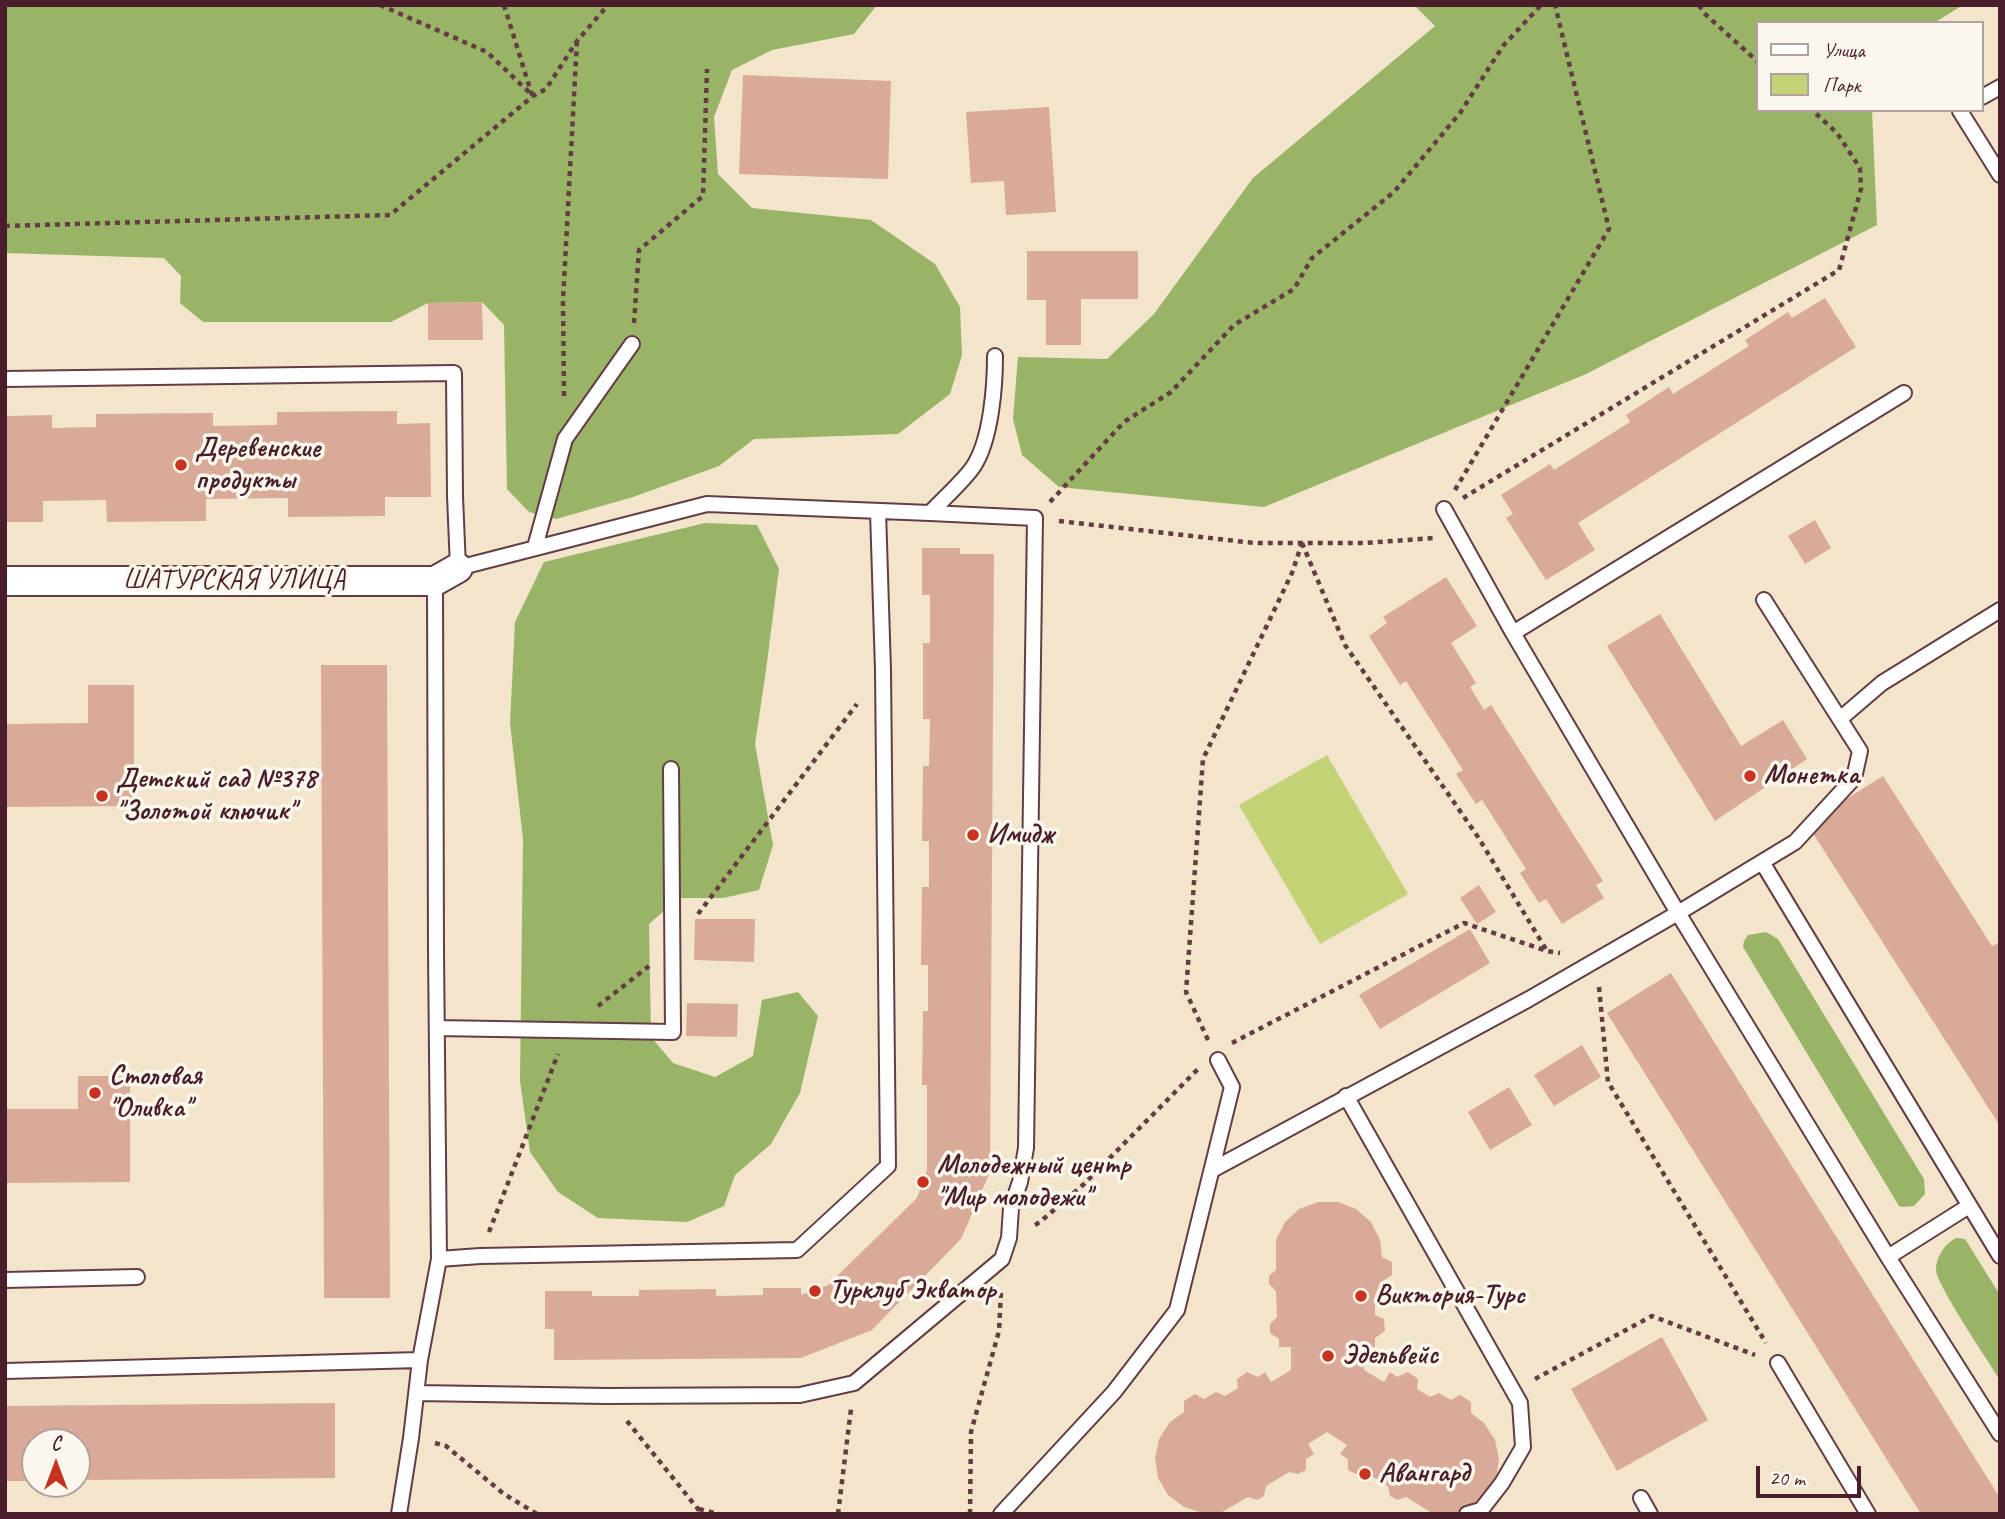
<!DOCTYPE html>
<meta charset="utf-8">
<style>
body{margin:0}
#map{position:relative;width:2005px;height:1519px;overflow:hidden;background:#f2e5cb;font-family:Caveat,sans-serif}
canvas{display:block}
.frame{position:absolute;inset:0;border:7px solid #4a1f2b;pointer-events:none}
.legend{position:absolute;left:1756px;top:21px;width:228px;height:91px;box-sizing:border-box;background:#fbf7ec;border:2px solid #b4a19f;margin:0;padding:9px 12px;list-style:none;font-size:21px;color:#4a1f2b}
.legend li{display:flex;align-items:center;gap:14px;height:35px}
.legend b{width:35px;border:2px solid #b4a19f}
.north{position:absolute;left:21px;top:1428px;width:70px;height:70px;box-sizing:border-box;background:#fbf7ec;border:2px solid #b4a19f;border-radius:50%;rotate:0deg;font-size:19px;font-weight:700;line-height:28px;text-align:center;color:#4a1f2b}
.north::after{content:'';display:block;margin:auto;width:24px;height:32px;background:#c8321e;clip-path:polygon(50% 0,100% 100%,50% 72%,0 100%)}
.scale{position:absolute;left:1756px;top:1466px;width:105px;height:32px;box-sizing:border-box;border:4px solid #4a1f2b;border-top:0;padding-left:9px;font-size:21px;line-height:24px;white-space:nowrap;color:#4a1f2b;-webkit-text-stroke:5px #fbf7ec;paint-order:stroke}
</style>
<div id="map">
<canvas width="2005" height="1519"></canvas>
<div class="frame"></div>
<ul class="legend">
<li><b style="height:9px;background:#fff"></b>Улица</li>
<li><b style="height:19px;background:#c2d275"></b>Парк</li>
</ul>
<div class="north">С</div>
<div class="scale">20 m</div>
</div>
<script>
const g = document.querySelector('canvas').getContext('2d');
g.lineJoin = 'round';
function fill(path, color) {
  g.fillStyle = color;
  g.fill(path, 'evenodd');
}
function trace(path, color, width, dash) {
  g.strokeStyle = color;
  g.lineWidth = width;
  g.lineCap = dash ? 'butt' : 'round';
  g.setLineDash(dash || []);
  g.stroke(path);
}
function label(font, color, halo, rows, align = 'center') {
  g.font = font + ' Caveat,sans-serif';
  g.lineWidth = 7;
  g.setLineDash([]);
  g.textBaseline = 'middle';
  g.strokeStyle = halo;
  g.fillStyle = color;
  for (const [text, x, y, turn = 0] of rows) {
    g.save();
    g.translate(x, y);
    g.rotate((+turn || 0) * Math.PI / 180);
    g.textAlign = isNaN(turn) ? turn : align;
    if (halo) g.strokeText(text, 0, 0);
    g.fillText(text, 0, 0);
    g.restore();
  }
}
fill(new Path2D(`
 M1327 755 1408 894 1320 944 1239 805Z`), '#c2d275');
fill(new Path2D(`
 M5 5H877L854 34 772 50 732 70 714 117 718 174 752 208 871 220 935 264 960 307 962 355 950 394 898 434 754 439 719 466 633 497 556 519 529 512 507 489 504 325 482 302 428 303 391 322H203L180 303 181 276 164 258 5 253Z
 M1414 5H1963L1934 23H1758V110H1872L1877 225 1586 374 1264 507 1059 487 1022 455 1013 419 1018 357 1107 359 1154 314 1253 178 1435 26Z
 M705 523 757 525 779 569 766 670 755 744 773 845 759 890 723 898H679L649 924 651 1037 673 1063 715 1077 753 1056 762 1000 798 992 818 1016 800 1093 771 1144 735 1175 724 1206 687 1222 598 1218 558 1192 530 1152 520 1081 523 839 510 723 515 622 544 562Z
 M1766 932 1778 939 1924 1179 1925 1194 1914 1206 1903 1207 1899 1206 1743 947 1744 941 1748 935Z
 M1956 1238 1965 1239 2000 1295V1380C1989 1362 1936 1284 1936 1270 1936 1256 1945 1244 1956 1238Z`), '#99b466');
fill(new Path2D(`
 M743 75 891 81 888 179 739 174Z
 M1049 107 1056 212 1006 215 1004 181 971 183 966 112Z
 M1027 251H1138V299H1081V345H1046V300H1027Z
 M1825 298 1856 347 1578 523 1595 550 1546 580 1506 518 1513 514 1501 495 1550 464 1554 470 1630 422 1626 415 1669 387 1673 394 1749 346 1745 340 1788 312 1792 318Z
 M482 302 483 340H428V303Z
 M397 411V424L430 423 431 497H385V516L288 517V498L206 499V521L107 522 106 500 43 501V522H5V416L52 415V428L96 427V414L213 413V426L277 425V412Z
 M1815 520 1831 548 1805 564 1788 536Z
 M922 548H960V554H994L990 1172 961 1239 872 1330 801 1358 554 1360V1329H545V1291H592V1296H639V1290L716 1289V1296L763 1295V1288H801V1295L828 1285 917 1198 927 1170V1085H922L923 1011H928V965H921L922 887H929V841H922L923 766H929L930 719H923V643H930V595H922Z
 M1446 577 1477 626 1451 643 1476 683 1470 687 1484 710 1491 705 1603 881 1596 885 1604 898 1562 924 1546 899 1539 903 1520 873 1526 869 1482 800 1476 804 1456 774 1463 770 1406 681 1400 685 1369 636 1387 623 1383 617Z
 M1660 614 1741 746 1783 720 1807 759 1715 821 1607 646Z
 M321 665H387L390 1298H324Z
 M88 685H134V806L5 807V724L88 723Z
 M1883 776 1992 946 2000 942V1126L1807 824Z
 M1479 885 1496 912 1477 924 1460 898Z
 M695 919H755L754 962 694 960Z
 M1470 929 1490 963 1380 1029 1359 995Z
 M1671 973 2000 1498V1514H1921L1607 1013Z
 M687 1003 738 1004 737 1037 686 1036Z
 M1582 1045 1601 1077 1554 1106 1534 1075Z
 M78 1076H130V1182L5 1183V1109H78Z
 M1509 1087 1532 1125 1490 1150 1468 1112Z
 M1318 1202H1338L1356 1209 1371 1222 1380 1240 1382 1257 1392 1262V1275L1383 1281V1295L1375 1300V1315L1384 1319 1385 1331 1375 1338V1347H1364V1370L1384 1382 1390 1372 1397 1377 1408 1372 1418 1379 1417 1389 1430 1397 1439 1393 1451 1400 1460 1395 1471 1402V1413L1484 1423 1495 1440 1499 1459 1496 1479 1486 1496 1470 1508 1451 1514 1432 1513 1406 1497 1397 1500 1390 1496 1388 1486 1365 1472 1356 1474 1348 1470V1459L1340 1454 1347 1445 1327 1432 1308 1444 1314 1454 1306 1459V1470L1298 1474 1289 1472 1266 1486 1264 1496 1257 1500 1248 1497 1222 1512 1203 1513 1184 1507 1168 1495 1158 1478 1155 1458 1159 1439 1170 1422 1184 1412V1401L1195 1394 1204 1399 1216 1392 1225 1396 1238 1388 1237 1379 1247 1372 1258 1377 1265 1372 1271 1382 1291 1370V1347H1279V1339L1270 1333V1324L1277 1317 1276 1291 1269 1284V1276L1276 1270V1240L1285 1222 1299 1209Z
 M1662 1337 1708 1420 1617 1471 1571 1389Z
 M335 1403V1478L77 1480V1442H35V1481H5V1406Z`), '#daaa98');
const lane = new Path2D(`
 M1982 97 2000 87
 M1962 110 1960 111 2000 175
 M5 379 454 373 455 496 458 568 707 504 930 513C941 501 968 477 975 464 991 437 995 387 995 356
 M1904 393 1513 633 1678 913 1762 862 2000 1256
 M1444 509 1513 633
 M535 547 565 439 632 344
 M1840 719 1882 683 2000 610
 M1762 862 1795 842 1854 778 1860 751 1764 600
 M437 1028 673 1032 671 769
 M1346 1096 1520 1403 1523 1447 1502 1483 1481 1510 1467 1514
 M1212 1170 1529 999 1678 913 1888 1257 2000 1434
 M1888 1257 1969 1206
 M439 1259 480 1256 797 1250 888 1166 883 670 878 511
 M5 1280 137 1277
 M1778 1363 1868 1514
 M5 1371 420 1360
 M417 1393 607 1396 800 1395 854 1383 1002 1259 1009 1238 1011 1208 1020 1182 1026 1148 1035 518 930 513
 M1641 1498 1650 1514
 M399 1514 411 1438 420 1360 439 1259 436 951 435 581
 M1001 1514 1114 1392 1177 1310 1232 1087 1218 1060`);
const street = new Path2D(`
 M5 581H435L458 568`);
trace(lane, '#633d43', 18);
trace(street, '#633d43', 32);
trace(new Path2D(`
 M380 5 487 52 533 96
 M504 5 532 95
 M1699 5 1704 13 1758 62
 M5 226 390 215 533 96 546 89 577 41 608 5
 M634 323 639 250 703 196 707 69
 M564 396 563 300 577 41
 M1455 490 1609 229 1555 5
 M1463 498 1839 270 1861 189 1860 168 1837 133 1812 110
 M1050 502 1124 422 1171 392 1234 325 1294 289 1312 258 1394 192 1460 113 1503 46 1541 5
 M1059 521 1254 543H1365L1434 538
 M1302 543 1345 645 1478 837 1547 951
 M698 914 857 704
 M1599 987 1608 1082 1766 1343
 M598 1006 649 966
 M1208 1040 1186 992 1203 759 1292 573 1302 543
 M1232 1043 1464 923 1547 951 1560 953
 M1035 1225 1040 1222 1084 1184 1198 1069
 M489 1232 558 1054
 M1535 1379 1652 1316 1755 1355
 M627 1421 702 1514
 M435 1443 446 1446 504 1494 537 1514
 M699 1509 719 1514
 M838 1514 851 1409
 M970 1514 971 1432 999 1331 1001 1291`), '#633d43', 4.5, [5, 5]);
trace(lane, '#fff', 14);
trace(street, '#fff', 28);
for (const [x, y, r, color] of [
 [181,465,7,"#c8321e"],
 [1750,776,7,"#c8321e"],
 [102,796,7,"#c8321e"],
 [973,835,7,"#c8321e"],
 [95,1093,7,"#c8321e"],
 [923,1182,7,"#c8321e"],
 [815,1291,7,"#c8321e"],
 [1361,1296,7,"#c8321e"],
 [1328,1356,7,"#c8321e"],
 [1365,1474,7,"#c8321e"]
]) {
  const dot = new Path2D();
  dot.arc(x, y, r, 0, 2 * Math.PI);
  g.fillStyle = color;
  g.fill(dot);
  trace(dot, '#fbf7ec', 2.5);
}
label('bold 28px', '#4a1f2b', '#fbf7ec', [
 ["Деревенские",195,449],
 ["продукты",195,481],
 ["Монетка",1764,776],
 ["Детский сад №378",116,780],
 ["\"Золотой ключик\"",116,812],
 ["Имидж",987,835],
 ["Столовая",109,1077],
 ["\"Оливка\"",109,1109],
 ["Молодежный центр",937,1166],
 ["\"Мир молодежи\"",937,1198],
 ["Турклуб Экватор",829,1291],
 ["Виктория-Турс",1375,1296],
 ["Эдельвейс",1342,1356],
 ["Авангард",1379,1474]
], 'left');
label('28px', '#4a1f2b', '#fbf7ec', [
 ["ШАТУРСКАЯ УЛИЦА",234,581]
]);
</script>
